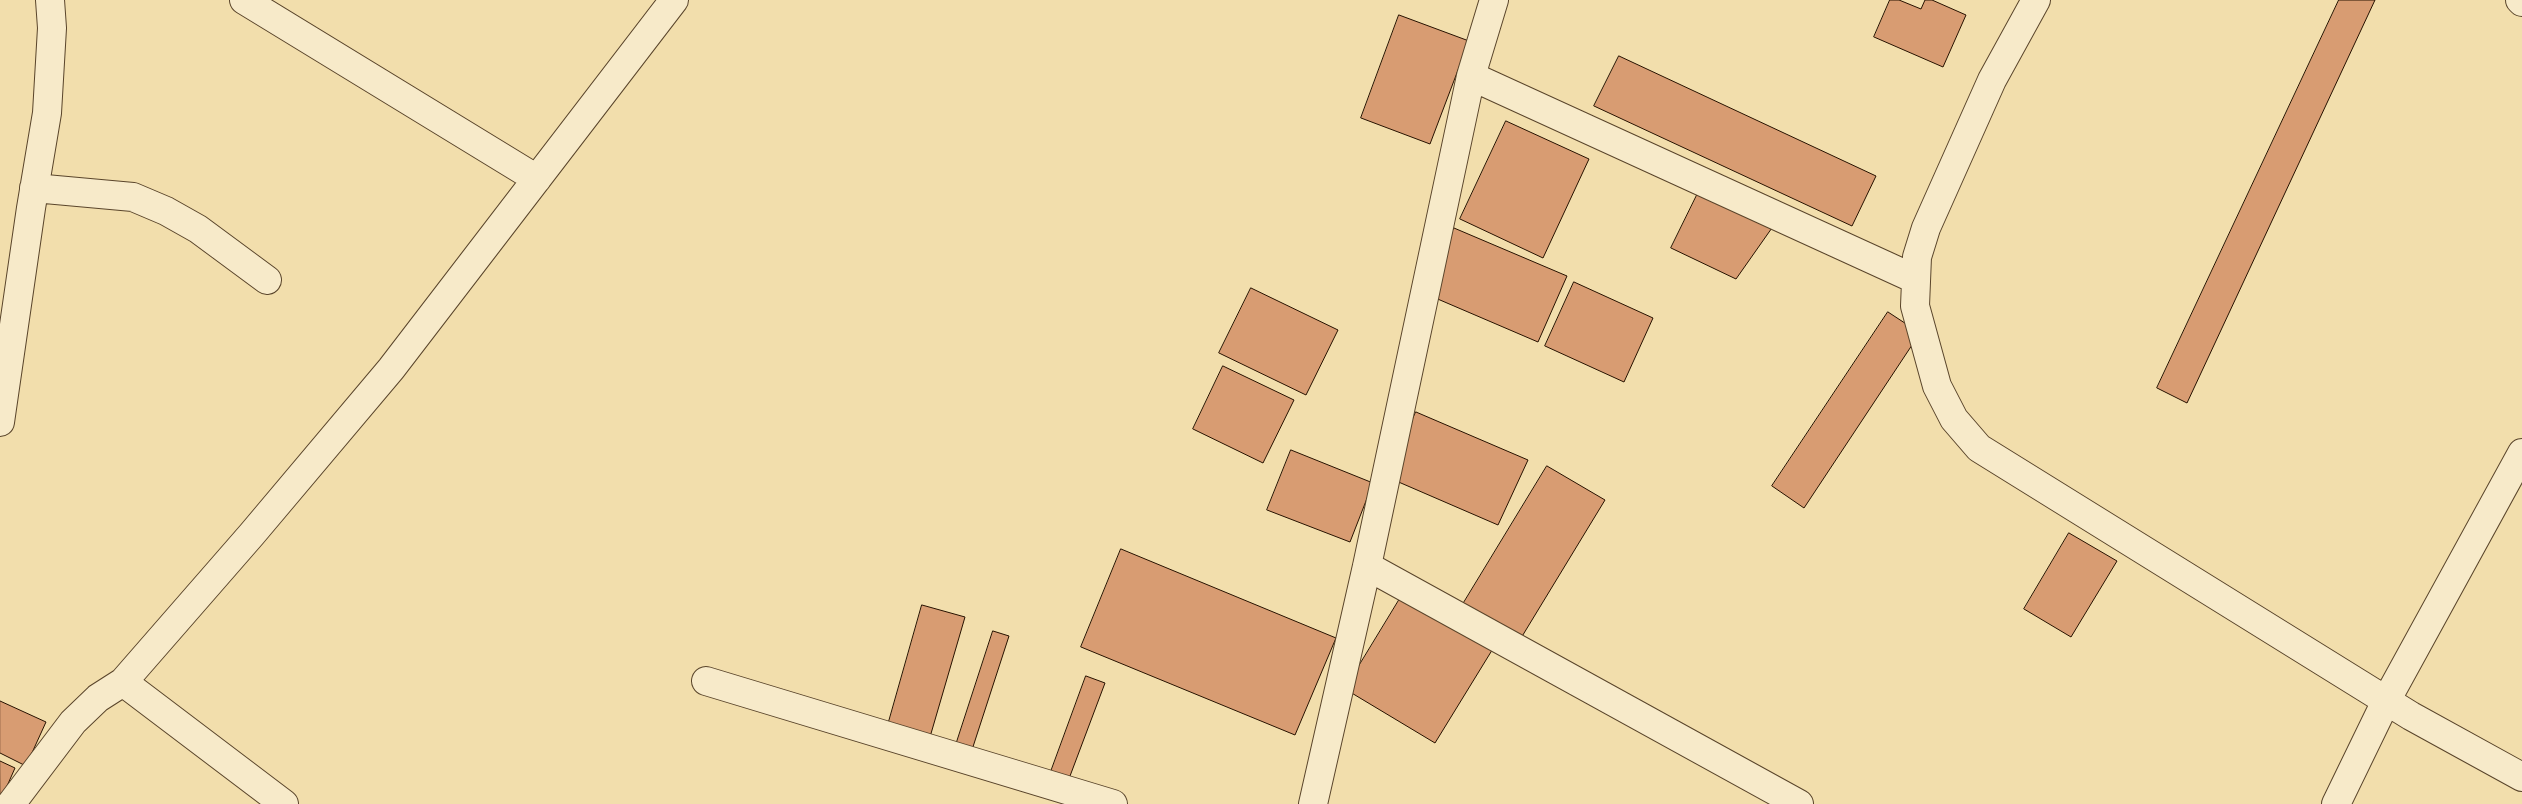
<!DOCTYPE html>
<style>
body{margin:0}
canvas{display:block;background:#f2deac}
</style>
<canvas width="2522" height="804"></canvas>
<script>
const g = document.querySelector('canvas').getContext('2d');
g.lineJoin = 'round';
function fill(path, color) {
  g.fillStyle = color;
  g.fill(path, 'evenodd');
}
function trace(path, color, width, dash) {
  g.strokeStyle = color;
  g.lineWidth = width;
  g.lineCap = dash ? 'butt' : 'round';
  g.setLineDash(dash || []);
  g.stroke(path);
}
const building = new Path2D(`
 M1890 0H1899L1921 9 1925 0H1932L1966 15 1943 67 1874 37Z
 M2339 0H2375L2187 403 2157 388Z
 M1399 15 1469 41 1430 144 1361 118Z
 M1619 56 1876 176 1852 226 1594 106Z
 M1506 121 1589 159 1543 258 1460 219Z
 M1700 189 1774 225 1736 279 1671 248Z
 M1454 228 1567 276 1538 342 1426 294Z
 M1574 282 1653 318 1624 382 1545 346Z
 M1251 288 1338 330 1306 395 1219 353Z
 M1888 312 1920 333 1804 508 1772 486Z
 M1223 366 1294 400 1263 463 1193 429Z
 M1416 412 1528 460 1498 525 1387 477Z
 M1291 450 1373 483 1350 542 1267 510Z
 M1547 466 1605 500 1518 643 1460 609Z
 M2069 533 2117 561 2071 637 2024 609Z
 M1121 549 1336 638 1295 735 1081 647Z
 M1404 592 1494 647 1435 743 1345 689Z
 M922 605 965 617 930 737 888 725Z
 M993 631 1009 636 970 756 954 751Z
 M1086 676 1105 683 1067 784 1049 777Z
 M0 701 46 722 26 766 0 753Z
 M0 761 15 768 0 802Z`);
fill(building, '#d89c72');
trace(building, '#271200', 1);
const street = new Path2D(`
 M244 0 537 179
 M2036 0 1992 80 1926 228 1917 257 1915 306 1937 386 1954 419 1979 448 2411 716 2522 777
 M2520 0 2522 2
 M1471 76 1915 279
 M34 188 133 197 166 211 198 229 267 280
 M0 422 31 208 47 113 52 28 50 0
 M1367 566 1799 804
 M706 681 1113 804
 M123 682 284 804
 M11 804 73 722 98 698 123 682 252 534 391 369 674 0
 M1313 804 1367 566 1471 76 1494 0
 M2336 804 2386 701 2522 453`);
trace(street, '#5a452b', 30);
trace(street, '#f7eac9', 28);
</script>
